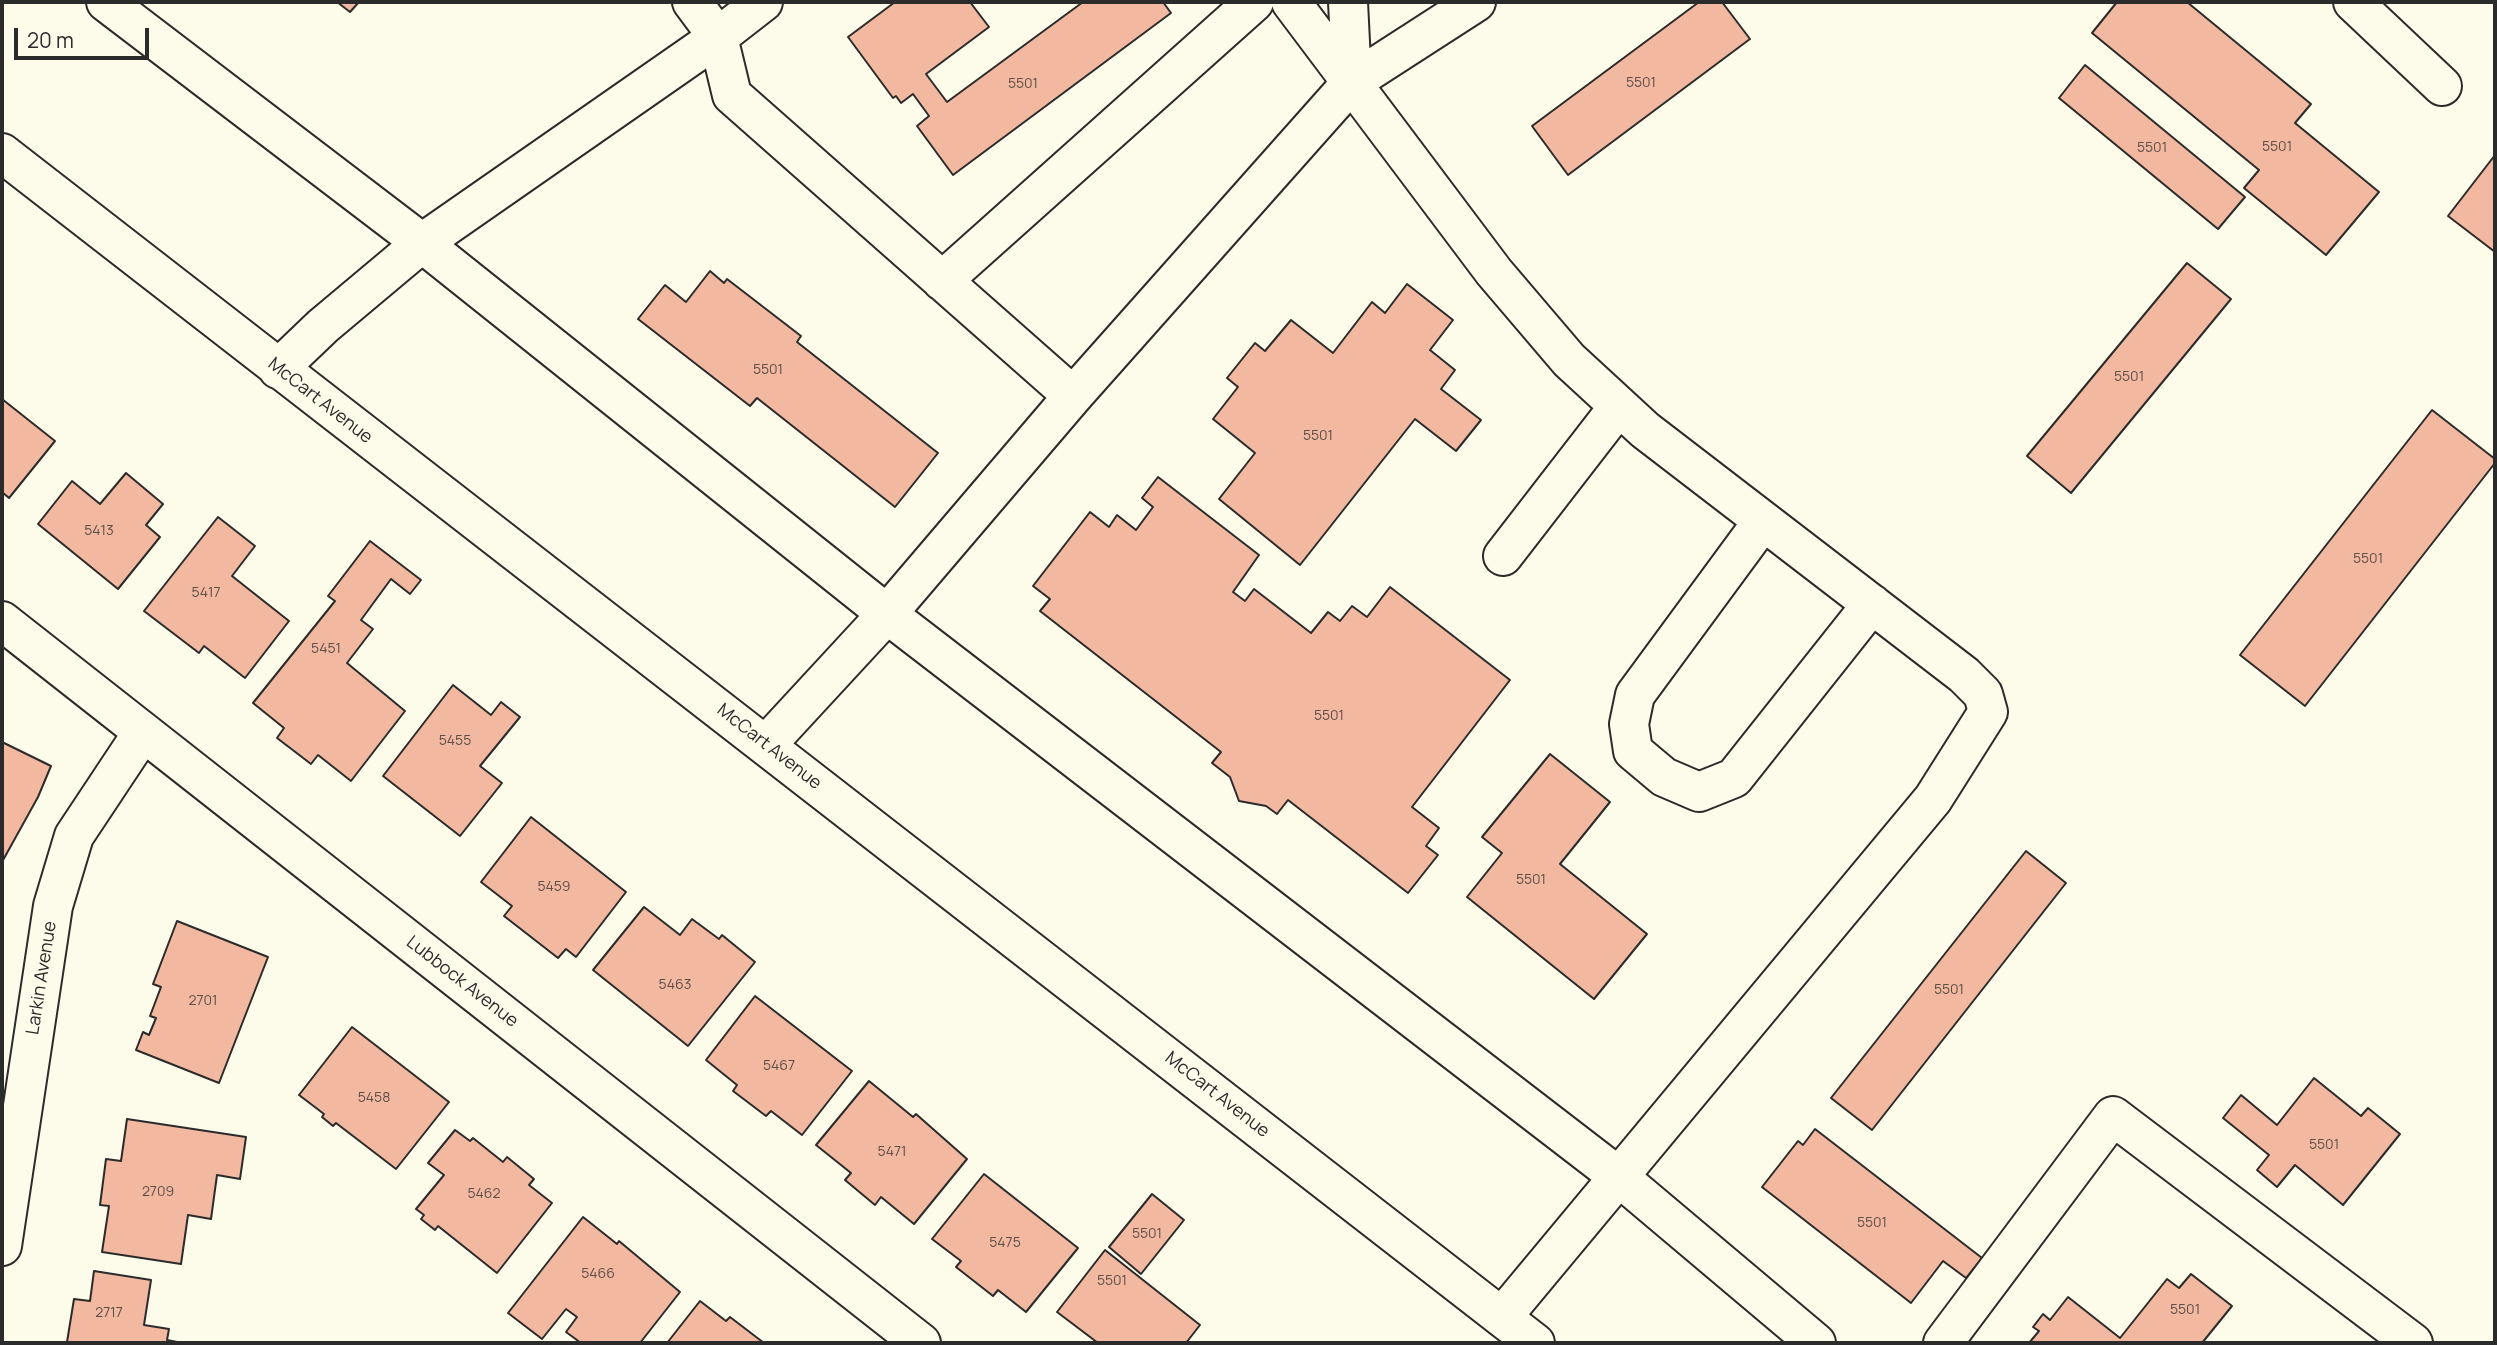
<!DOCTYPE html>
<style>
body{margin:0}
#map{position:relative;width:2497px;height:1345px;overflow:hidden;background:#fdfbea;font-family:Manrope,sans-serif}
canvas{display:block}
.frame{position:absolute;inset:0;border:4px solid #2b2b2b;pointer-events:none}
.scale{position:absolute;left:14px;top:28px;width:135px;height:32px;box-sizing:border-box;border:4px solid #2b2b2b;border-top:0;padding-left:9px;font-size:21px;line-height:24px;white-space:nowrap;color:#2b2b2b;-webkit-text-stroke:5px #fdfbea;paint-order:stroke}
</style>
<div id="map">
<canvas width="2497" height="1345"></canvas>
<div class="frame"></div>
<div class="scale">20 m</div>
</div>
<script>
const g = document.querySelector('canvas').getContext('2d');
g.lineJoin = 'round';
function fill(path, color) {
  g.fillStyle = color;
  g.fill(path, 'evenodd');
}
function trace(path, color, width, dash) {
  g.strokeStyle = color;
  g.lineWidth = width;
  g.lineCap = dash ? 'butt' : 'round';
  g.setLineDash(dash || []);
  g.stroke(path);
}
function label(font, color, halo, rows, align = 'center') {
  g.font = font + ' Manrope,sans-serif';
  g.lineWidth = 5;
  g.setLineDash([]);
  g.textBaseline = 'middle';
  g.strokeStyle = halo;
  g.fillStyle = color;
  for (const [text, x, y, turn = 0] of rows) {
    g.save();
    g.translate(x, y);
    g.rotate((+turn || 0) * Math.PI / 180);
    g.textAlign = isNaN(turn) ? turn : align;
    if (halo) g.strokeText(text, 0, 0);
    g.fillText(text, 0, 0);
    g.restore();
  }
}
const building = new Path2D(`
 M337 2H359L350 12Z
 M895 2H970L989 27 926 74 947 102 1083 2H1163L1171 13 953 175 917 126 929 116 913 94 901 103 896 96 893 98 848 37Z
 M1699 2H1722L1750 39 1568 175 1532 126Z
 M2117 2H2187L2311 104 2295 123 2379 192 2326 255 2244 188 2259 170 2092 33Z
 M2085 65 2245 197 2218 229 2059 98Z
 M2495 155V252L2448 216Z
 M2187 263 2231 299 2071 493 2027 456Z
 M710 271 724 283 727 279 801 336 797 342 938 453 895 507 757 398 750 406 638 319 665 285 686 302Z
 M1407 284 1453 320 1430 350 1455 370 1441 389 1481 420 1456 451 1415 419 1300 565 1219 499 1255 453 1213 419 1238 387 1227 378 1255 343 1265 351 1291 320 1333 353 1372 302 1385 313Z
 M2 399 55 441 9 498 2 492Z
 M2432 410 2495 459V463L2305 706 2240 655Z
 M126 473 163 504 146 525 160 537 118 589 38 524 72 481 100 504Z
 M1158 477 1259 555 1233 592 1245 601 1254 589 1311 633 1328 612 1340 621 1352 606 1367 617 1390 587 1510 680 1412 807 1439 828 1426 846 1438 855 1408 893 1288 800 1277 814 1266 806 1239 801 1230 777 1212 763 1221 752 1040 611 1050 599 1033 586 1090 512 1109 527 1117 515 1136 530 1153 507 1142 498Z
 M218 517 255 546 232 576 289 621 245 678 204 646 199 653 144 611Z
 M370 541 421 580 410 594 391 579 361 620 373 629 347 663 405 711 351 781 318 755 311 764 277 738 284 728 253 703 335 601 328 596Z
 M453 685 491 715 501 702 520 717 480 766 502 783 460 836 383 776Z
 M2 742 51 766 38 797 2 862Z
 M1550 754 1610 802 1560 864 1647 934 1594 999 1467 897 1502 853 1482 837Z
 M531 817 626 892 576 957 566 949 558 958 504 916 512 906 481 882Z
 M2026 851 2066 883 1872 1130 1831 1098Z
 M644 907 680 935 692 919 719 939 722 935 755 962 688 1046 593 970Z
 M177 921 268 957 219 1083 136 1050 143 1032 149 1035 156 1018 150 1016 161 987 153 984Z
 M755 996 852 1071 802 1135 771 1111 766 1116 733 1091 737 1085 706 1060Z
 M352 1027 449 1102 396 1169 336 1123 333 1126 322 1117 324 1114 299 1095Z
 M2314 1078 2361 1116 2368 1108 2400 1134 2343 1205 2295 1165 2277 1187 2257 1170 2269 1155 2223 1118 2241 1095 2277 1125Z
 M869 1081 913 1117 916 1114 967 1159 914 1224 881 1197 875 1205 845 1180 851 1173 816 1145Z
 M127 1119 246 1137 240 1179 217 1175 211 1219 188 1215 181 1264 102 1252 109 1206 100 1205 106 1159 121 1161Z
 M1815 1129 1982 1258 1966 1278 1943 1261 1911 1303 1762 1187 1798 1141 1803 1145Z
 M455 1130 470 1141 473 1138 503 1162 507 1157 534 1179 529 1185 552 1203 497 1273 438 1226 435 1230 421 1219 424 1215 416 1209 444 1175 428 1163Z
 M984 1174 1078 1248 1026 1312 998 1290 993 1296 956 1267 961 1261 932 1239Z
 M1152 1194 1184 1220 1141 1274 1109 1247Z
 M583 1217 617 1244 619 1241 680 1292 640 1343H581L566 1332 577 1317 566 1309 542 1339 508 1313Z
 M1105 1250 1200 1325 1186 1343H1098L1057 1312Z
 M94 1271 151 1280 144 1325 169 1329 167 1340 182 1343 67 1342 74 1299 90 1301Z
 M2191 1274 2232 1306 2202 1343H2029L2039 1331 2033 1327 2043 1314 2050 1320 2068 1297 2120 1338 2167 1279 2179 1288Z
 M700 1301 726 1321 730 1317 764 1343H667Z`);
fill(building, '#f2b8a0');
trace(building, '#2b2b2b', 2);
const minor = new Path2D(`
 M106 2 422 243 887 614 1619 1177 1816 1343
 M692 2 718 37 732 95 1073 396
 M1291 2 1494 272 1569 360 1645 430 1964 675 1983 694 1988 712 1933 799 1502 1317
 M1348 2 1352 82
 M2353 2 2442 86
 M942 281 1254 2
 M278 369 323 326 422 243 718 37 763 2
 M1763 521 1635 695 1629 724 1633 751 1664 777 1699 792 1734 778 1872 604
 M1503 556 1619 406
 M2 621 921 1343
 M766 745 887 614 1073 396 1352 82 1476 2
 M2 1246 53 906 74 836 143 732
 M1943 1343 2113 1116 2413 1343`);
const major = new Path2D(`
 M2 153 1535 1343`);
trace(minor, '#2b2b2b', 42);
trace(major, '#2b2b2b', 42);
trace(minor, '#fdfbea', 38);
trace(major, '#fdfbea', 38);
label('14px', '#5d4e48', null, [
 ["5501",1641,83],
 ["5501",1023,84],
 ["5501",2277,147],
 ["5501",2152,148],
 ["5501",768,370],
 ["5501",2129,377],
 ["5501",1318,436],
 ["5413",99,531],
 ["5501",2368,559],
 ["5417",206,593],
 ["5451",326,649],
 ["5501",1329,716],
 ["5455",455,741],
 ["5501",1531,880],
 ["5459",554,887],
 ["5463",675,985],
 ["5501",1949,990],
 ["2701",203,1001],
 ["5467",779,1066],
 ["5458",374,1098],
 ["5501",2324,1145],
 ["5471",892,1152],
 ["2709",158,1192],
 ["5462",484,1194],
 ["5501",1872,1223],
 ["5501",1147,1234],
 ["5475",1005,1243],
 ["5466",598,1274],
 ["5501",1112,1281],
 ["5501",2185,1310],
 ["2717",109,1313]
]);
label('18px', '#2b2b2b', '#fdfbea', [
 ["McCart Avenue",320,401,38],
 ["McCart Avenue",769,747,38],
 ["Larkin Avenue",42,978,-81],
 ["Lubbock Avenue",462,982,38],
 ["McCart Avenue",1217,1095,38]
]);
</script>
